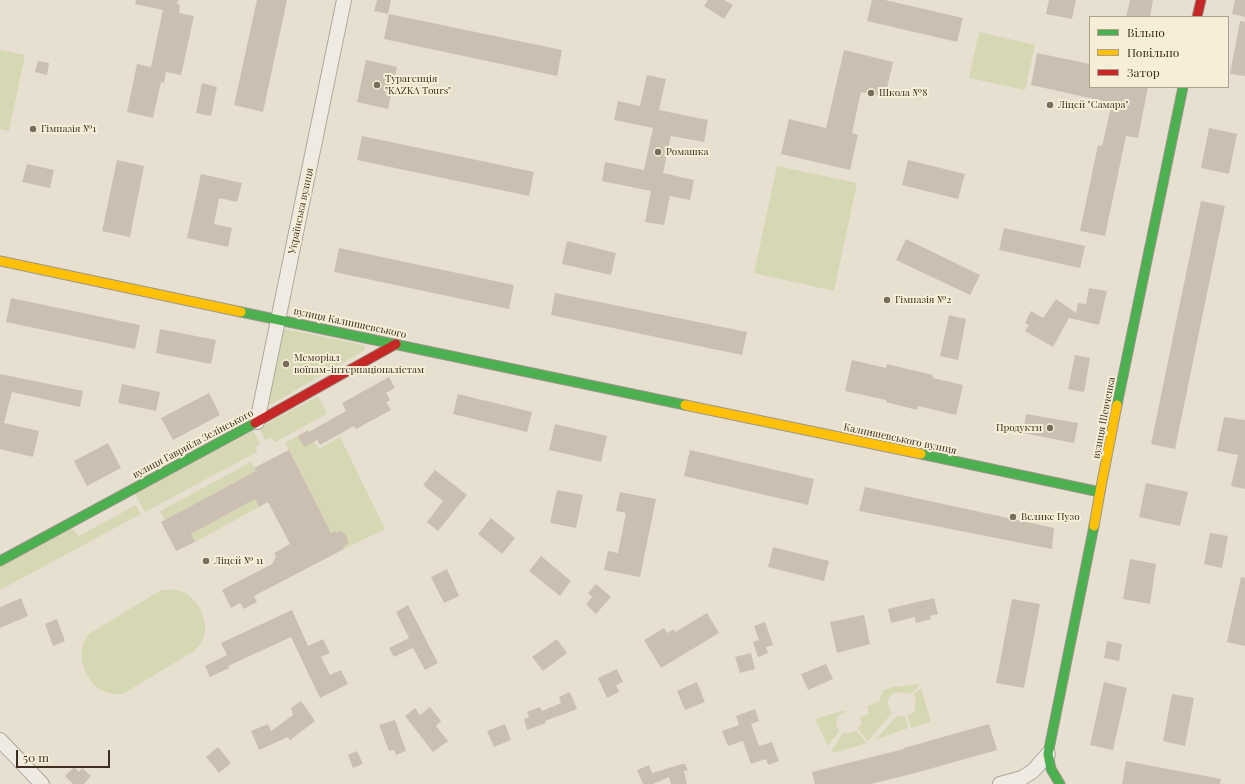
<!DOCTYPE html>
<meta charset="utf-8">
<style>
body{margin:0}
#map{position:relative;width:1245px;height:784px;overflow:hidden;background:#e7e0d1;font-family:"Playfair Display",serif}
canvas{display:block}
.legend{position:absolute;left:1089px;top:16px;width:140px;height:72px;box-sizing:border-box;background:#f7eed8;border:1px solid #ada18e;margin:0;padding:5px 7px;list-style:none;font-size:12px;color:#3d2e20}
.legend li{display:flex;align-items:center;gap:8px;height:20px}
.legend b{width:20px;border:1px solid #ada18e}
.scale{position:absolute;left:16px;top:750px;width:94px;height:18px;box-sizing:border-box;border:2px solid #3d2e20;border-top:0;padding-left:5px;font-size:12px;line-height:14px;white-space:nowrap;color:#3d2e20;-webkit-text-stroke:3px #f7eed8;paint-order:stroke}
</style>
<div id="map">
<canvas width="1245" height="784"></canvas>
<ul class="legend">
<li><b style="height:5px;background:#4caf50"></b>Вільно</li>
<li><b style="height:5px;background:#ffc107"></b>Повільно</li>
<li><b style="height:5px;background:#c62828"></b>Затор</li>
</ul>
<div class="scale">50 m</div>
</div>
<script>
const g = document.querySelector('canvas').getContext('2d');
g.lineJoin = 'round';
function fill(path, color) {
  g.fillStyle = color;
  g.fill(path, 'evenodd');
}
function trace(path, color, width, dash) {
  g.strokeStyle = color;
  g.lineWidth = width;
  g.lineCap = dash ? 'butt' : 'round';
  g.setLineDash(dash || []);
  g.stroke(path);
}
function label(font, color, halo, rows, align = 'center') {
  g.font = font + ' "Playfair Display",serif';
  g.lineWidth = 4;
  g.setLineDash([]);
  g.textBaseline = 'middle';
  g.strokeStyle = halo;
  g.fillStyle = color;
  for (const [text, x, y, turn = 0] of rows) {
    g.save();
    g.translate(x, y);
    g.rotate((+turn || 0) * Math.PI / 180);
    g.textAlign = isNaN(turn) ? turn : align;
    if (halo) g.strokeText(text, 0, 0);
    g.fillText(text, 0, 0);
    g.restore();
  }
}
fill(new Path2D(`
 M979 32 1035 45 1025 90 969 78Z
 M0 50 25 55 9 131 0 129Z
 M777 166 857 183 834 291 754 273Z
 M285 329 364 345 365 350 270 405 267 401 281 333Z
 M318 396 327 414 275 442 271 438 265 440 259 428Z
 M253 431 260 443 256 447 257 452 145 512 135 494Z
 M298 436 314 441 319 449 340 437 385 529 344 549 343 547 347 544C349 538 346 534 340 531L336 533 335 531 331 533 285 443Z
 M251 462 256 471 165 520 160 511Z
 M255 499 259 507 195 542 191 534Z
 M136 505 141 514 0 590V567L71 528 79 536Z
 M161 590C165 590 171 589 176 590 197 593 212 623 202 641 200 645 196 648 194 651L123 694C115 694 108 694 101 690 87 681 78 661 83 645 84 641 87 637 89 634Z
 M921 684 910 694C905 693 898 691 894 693 885 697 888 707 892 713L868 741 857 727 861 725V720L859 718 869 714 867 706 879 702 883 690 893 687Z
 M921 688 931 722 911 728 907 715 913 713 915 710 916 698 913 695Z
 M845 710 844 713 839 715C835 721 836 725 839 731L828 746 815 719Z
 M898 715 902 717 905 716 908 728 875 740Z
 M856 731 867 743 833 753 832 750 843 733H848Z`), '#d6d7b3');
fill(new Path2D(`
 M136 0H178L177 4 180 5 179 13 194 16 181 75 166 72 164 83 161 82 153 118 127 112 137 64 151 67 163 10 135 4Z
 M257 0H287L263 112 234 105Z
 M377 0H391L388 14 374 11Z
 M708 0H724L733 5 724 19 704 6Z
 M872 0H885L963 18 957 42 867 21Z
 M1049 0H1076L1072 19 1046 14Z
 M1130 0H1153L1150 17H1126Z
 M1235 0H1245V17L1232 14Z
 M389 14 562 50 557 76 384 39Z
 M1240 21 1245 22V76L1230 74Z
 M844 50 893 62 885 97 861 92 852 133 858 135 850 170 781 154 789 119 826 128Z
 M1037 53 1090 64V87H1148L1138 138 1126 136 1105 236 1080 231 1098 145 1102 146 1112 103 1031 85Z
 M366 60 397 67 388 109 357 102Z
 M38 61 49 63 47 75 35 72Z
 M647 75 666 79 659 110 708 120 704 142 671 136 663 173 694 180 690 200 670 196 664 225 645 222 651 191 602 181 605 162 644 170 653 128 614 120 618 101 640 106Z
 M202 83 217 87 211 116 196 113Z
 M1209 128 1237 134 1229 174 1201 168Z
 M362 136 534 172 529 196 357 160Z
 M117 160 144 166 130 237 102 231Z
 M908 160 965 174 958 199 902 185Z
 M27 164 54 170 50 188 22 182Z
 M201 174 242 183 237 202 219 198 214 224 232 228 228 247 187 238Z
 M1201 201 1225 206 1175 449 1151 444Z
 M1004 228 1085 246 1080 268 999 250Z
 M906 239 980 275 970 295 896 260Z
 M567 241 616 253 611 275 562 264Z
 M339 248 514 285 509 309 334 272Z
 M1089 288 1107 291 1099 325 1069 318 1053 347 1025 331 1029 325 1025 323 1031 311 1043 318 1056 299 1076 313 1078 303 1086 304Z
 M555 293 747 332 742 355 551 315Z
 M11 298 140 325 135 349 6 322Z
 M949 315 966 319 958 360 940 356Z
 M160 329 216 340 211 364 156 353Z
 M1075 355 1090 358 1084 392 1068 389Z
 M852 360 886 368 887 364 933 375V378L963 385 956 415 918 406 917 410 886 402V400L845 391Z
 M0 374 83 391 80 407 12 392 4 423 39 431 33 457 0 449Z
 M389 377 395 388 386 393 390 400 386 402 391 410 356 429 354 426 320 445 317 440 304 447 298 436 308 430 309 432 346 411 342 403Z
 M122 384 160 392 156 411 118 403Z
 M209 393 220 415 173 440 161 418Z
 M458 394 532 412 527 432 453 414Z
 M1026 414 1078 423 1074 443 1023 433Z
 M1224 417 1245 420V489L1231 486 1238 455 1217 451Z
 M555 424 607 436 601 462 549 450Z
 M108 443 121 468 87 486 74 461Z
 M289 450 331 533 335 531 336 533 340 531 345 533 348 540V544L343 547 344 549 254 596 257 602 251 605 244 609 240 603 231 608 222 590 272 564 276 557 274 553 290 544 268 502 259 507 255 499 191 534 195 542 176 551 161 522 256 471 254 468Z
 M690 450 814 479 808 505 684 476Z
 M435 470 467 495 438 531 427 522 443 501 423 485Z
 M1146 483 1188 492 1180 526 1139 517Z
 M865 487 1054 528 1052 549 859 511Z
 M557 490 583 495 576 528 550 523Z
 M620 492 656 499 640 577 604 570 608 551 618 553 626 513 616 511Z
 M491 518 515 538 502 554 478 534Z
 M1210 533 1228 536 1222 568 1204 564Z
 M773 547 829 561 824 581 768 567Z
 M541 556 571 581 560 596 529 571Z
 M1130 559 1156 564 1150 604 1123 599Z
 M447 569 459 596 444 603 431 577Z
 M1241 577 1245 578V646L1227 642Z
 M596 584 611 597 596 614 586 604 592 597 588 593Z
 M21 598 28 616 0 628V607Z
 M934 598 938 614 930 616 931 619 916 623 915 617 891 623 888 609Z
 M1012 599 1040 604 1024 688 996 683Z
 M408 605 438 663 425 670 413 648 394 657 389 648 409 638 396 612Z
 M292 610 308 646 323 639 330 653 321 657 330 675 341 670 348 684 320 698 291 637 228 666 229 668 210 677 205 666 227 655 221 643Z
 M707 613 719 633 661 668 644 640 664 628 667 633 674 629 675 632Z
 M864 615 870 644 837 653 830 622Z
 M57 619 65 641 53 646 45 624Z
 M765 622 773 645 766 647 768 653 758 657 753 642 759 640 754 626Z
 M557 639 567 653 543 671 532 657Z
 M1107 641 1122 644 1119 661 1104 658Z
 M751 653 755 669 740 673 735 657Z
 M826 664 833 679 808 690 801 674Z
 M617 669 623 682 616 685 619 692 607 698 598 678Z
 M697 682 705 702 685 710 677 691Z
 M1104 682 1127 688 1113 750 1090 745Z
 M570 692 577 709 545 721 546 723 527 730 524 719 529 717 527 712 540 707 542 711 561 703 559 697Z
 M1172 694 1194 698 1185 746 1163 741Z
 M301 701 315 721 290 740 288 737 259 750 251 731 268 724 271 731 293 715 291 708Z
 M430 707 441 721 436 726 448 741 433 752 405 716 415 708 420 715Z
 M755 709 759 721 751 724 759 746 772 742 779 761 768 765 766 759 751 764 743 741 728 746 722 731 739 725 736 716Z
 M395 720 406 751 396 755 394 750 389 751 379 725Z
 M505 724 511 740 494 747 487 731Z
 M989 724 997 750 908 775 870 784H815L812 772 904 749V748Z
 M218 747 231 763 219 773 206 757Z
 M357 751 363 764 353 768 348 755Z
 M1126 761 1221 779 1220 784H1122Z
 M682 764H685L688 770 684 771 687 784H671L669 777 653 784H643L637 770 649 765 652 773Z
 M74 767 79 772 82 768 91 776 84 784H73L65 776Z`), '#cbbfb2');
const street = new Path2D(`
 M257 422 344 0
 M0 740 42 784
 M1000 784 1022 778 1033 771 1048 754`);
const fast = new Path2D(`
 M241 312 685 405
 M1117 405 1183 87
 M921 454 1100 492
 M0 561 255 423
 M1060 784 1051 769 1048 754 1094 526`);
const slow = new Path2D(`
 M0 261 241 312
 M685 405 921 454
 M1094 526 1100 492 1117 405`);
const jam = new Path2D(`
 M1197 17 1201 0
 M255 423 396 344`);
trace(street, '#ada599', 16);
trace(fast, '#9c958a', 11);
trace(slow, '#9c958a', 11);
trace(jam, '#9c958a', 11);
trace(street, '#efebe3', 14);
trace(fast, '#4caf50', 9);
trace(slow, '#ffc107', 9);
trace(jam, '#c62828', 9);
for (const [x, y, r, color] of [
 [377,85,4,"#786c5e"],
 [871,93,4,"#786c5e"],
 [1050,105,4,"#786c5e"],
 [33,129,4,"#786c5e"],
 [658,152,4,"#786c5e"],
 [887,300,4,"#786c5e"],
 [286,364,4,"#786c5e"],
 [1050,428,4,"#786c5e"],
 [1013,517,4,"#786c5e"],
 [206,561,4,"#786c5e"]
]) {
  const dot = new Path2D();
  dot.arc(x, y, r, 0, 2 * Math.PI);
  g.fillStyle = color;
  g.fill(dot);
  trace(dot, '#f7eed8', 1.5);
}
label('10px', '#3d2e20', '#f7eed8', [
 ["Турагенція",385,79],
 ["\"KAZKA Tours\"",385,91],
 ["Школа №8",879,93],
 ["Ліцей \"Самара\"",1058,105],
 ["Гімназія №1",41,129],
 ["Ромашка",666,152],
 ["Гімназія №2",895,300],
 ["Меморіал",294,358],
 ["воїнам-інтернаціоналістам",294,370],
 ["Продукти",1042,428,"right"],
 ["Велике Пузо",1021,517],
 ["Ліцей № 11",214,561]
], 'left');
label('10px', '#3d2e20', '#f7eed8', [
 ["Українська вулиця",301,211,-78],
 ["вулиця Калнишевського",350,323,12],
 ["вулиця Шевченка",1104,418,-79],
 ["Калнишевського вулиця",900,439,12],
 ["вулиця Гавриїла Зелінського",193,444,-28]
]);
</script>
